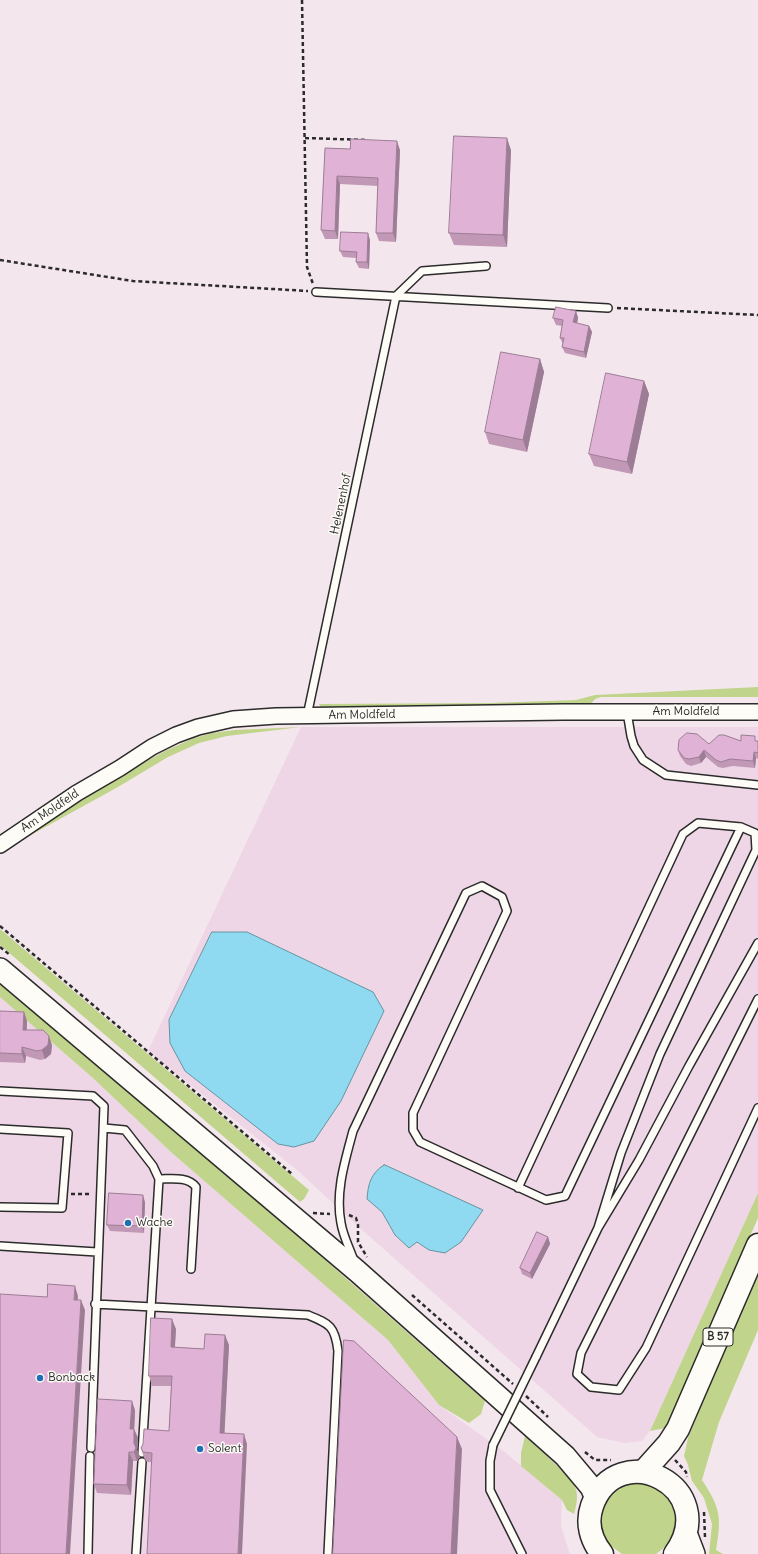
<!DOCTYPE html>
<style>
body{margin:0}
canvas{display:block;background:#f4e6ed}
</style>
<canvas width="758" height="1554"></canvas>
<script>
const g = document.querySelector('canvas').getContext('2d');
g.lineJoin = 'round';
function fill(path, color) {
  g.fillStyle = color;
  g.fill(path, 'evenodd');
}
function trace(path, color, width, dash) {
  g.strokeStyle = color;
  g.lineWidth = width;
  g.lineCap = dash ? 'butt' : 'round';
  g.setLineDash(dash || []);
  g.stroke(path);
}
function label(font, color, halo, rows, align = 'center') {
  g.font = font + ' Delius,sans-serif';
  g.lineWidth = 3;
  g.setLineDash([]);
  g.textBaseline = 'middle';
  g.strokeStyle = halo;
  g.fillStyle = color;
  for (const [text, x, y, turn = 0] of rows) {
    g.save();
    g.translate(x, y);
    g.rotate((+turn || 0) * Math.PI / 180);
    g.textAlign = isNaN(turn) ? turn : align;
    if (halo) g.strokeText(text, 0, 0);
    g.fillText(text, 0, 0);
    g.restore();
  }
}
fill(new Path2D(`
 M301 727H758V1193L650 1431 642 1441 624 1443 597 1437 361 1229 297 1170 148 1051Z
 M0 997 94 1079 172 1153 388 1340 439 1405 506 1453 562 1500 561 1526 570 1554H0Z`), '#eed6e6');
fill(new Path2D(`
 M758 687V697H601L595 699 589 706 322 709 319 704 490 703 576 700 595 695Z
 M301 727 227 736 199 743 168 757 118 787 0 852 20 832 165 751 194 738 212 733 235 730Z
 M0 929 309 1190 304 1199 300 1202 0 945Z
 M0 983 306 1243 485 1401 481 1414 469 1423 439 1405 388 1340 172 1153 94 1079 0 997Z
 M758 1193V1218L666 1428 650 1431Z
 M758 1268V1330L719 1422 702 1480C720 1507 722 1517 716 1550L723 1554H709L712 1524 704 1498 692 1481 688 1465 684 1456 688 1438Z
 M525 1436C536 1447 570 1475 575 1487 579 1496 576 1506 574 1514L567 1510 562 1500 521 1466V1453Z
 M638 1482 662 1489 676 1510 677 1527 670 1543 656 1554H622L610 1545 602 1530V1513L608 1497 621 1486Z`), '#c0d58b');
const water = new Path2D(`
 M212 932H247L373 992 384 1011 341 1101 314 1141 294 1147 278 1144 185 1071 170 1043 169 1020Z
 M384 1165H385L483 1210 461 1242 445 1253 429 1250 417 1242 409 1248 395 1235 382 1212 367 1199C368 1184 371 1173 384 1165Z`);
fill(water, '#8fdaf0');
trace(water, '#6794a1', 1);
const lane = new Path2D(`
 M316 292 608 308
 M627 712 631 736 634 746 643 760 666 775 758 785
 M307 716 396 296 422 271 486 266
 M758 999 581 1353 577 1374 591 1387 619 1390 646 1348 758 1108
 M0 1091 93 1096 104 1106 91 1448
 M104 1128 125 1130 153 1166 159 1179 142 1453
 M0 1129 68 1133 62 1208 0 1207
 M159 1179C171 1179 188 1176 196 1187L191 1269
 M518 1188 683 834 698 823 741 827 755 833 756 850 660 1054 621 1153 598 1228
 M0 1246 97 1252
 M354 1261C350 1249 343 1236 341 1223 335 1192 345 1161 353 1131L466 893 482 886 502 897 507 911 413 1113V1130L420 1142 546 1200 565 1196 741 827
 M95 1304 308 1315C330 1324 335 1326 338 1351L328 1554
 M536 1357 598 1228 639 1160 689 1066 758 943
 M493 1445 490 1461V1490L522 1554
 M88 1554 90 1456
 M136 1554 142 1462`);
const street = new Path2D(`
 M0 845 77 793 120 768 152 747 176 735 198 727 233 719 276 716 563 712H758`);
const secondary = new Path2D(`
 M0 969 357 1271 565 1456 591 1487 595 1496
 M686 1533 694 1554`);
const primary = new Path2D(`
 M643 1472 669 1443 678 1429 758 1245
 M602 1554C591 1540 586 1523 592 1506 617 1435 723 1487 675 1554`);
trace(lane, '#2b2b2b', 10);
trace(street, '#2b2b2b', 18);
trace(secondary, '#2b2b2b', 24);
trace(primary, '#2b2b2b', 25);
trace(new Path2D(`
 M302 0 307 267 313 284
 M305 138 367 140
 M0 260 133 281 308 291
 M617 308 758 315
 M0 926 292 1174
 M0 947 10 955
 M71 1194H92
 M313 1213 330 1214
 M349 1215 356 1218 358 1225V1242L367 1257
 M412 1295 513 1384
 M526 1396 548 1417
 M585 1452 595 1460H611
 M675 1460 686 1472 687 1477
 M704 1512 705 1537`), '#2b2b2b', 2.5, [4, 3]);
trace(lane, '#fdfcf7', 7);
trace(street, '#fdfcf7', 15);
trace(secondary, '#fdfcf7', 21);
trace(primary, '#fdfcf7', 22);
const laneBridge = new Path2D(`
 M493 1445 536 1357`);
trace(laneBridge, '#2b2b2b', 10, []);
trace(laneBridge, '#fdfcf7', 7);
fill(new Path2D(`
 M325 148 350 149 400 150 396 242 379 241 376 233 378 186 340 184 338 239H325L321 230Z
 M511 150 507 247 454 245 449 233Z
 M370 240 369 269 359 268 356 262V258L343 257 340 251Z
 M576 311 578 318 577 323 589 326 592 332 586 358 565 353 562 347 563 344 560 338 562 326 556 325 553 318Z
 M540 359 544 372 527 452 489 444 485 432Z
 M644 381 649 394 632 474 594 466 589 454Z
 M741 741H758V759L756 758 755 768 733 766 723 768 718 767 706 757 701 763 691 766 686 764 680 756 678 750 709 744Z
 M0 1011 24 1012 27 1021V1030L52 1045 51 1054 45 1059 40 1060 26 1056 25 1063 0 1062Z
 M145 1202 144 1233 110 1231 107 1225Z
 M548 1237 550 1244 532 1279 522 1274 520 1268Z
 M176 1329 175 1347 204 1349 229 1345 224 1433 247 1444 152 1462H147L144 1458 141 1448 169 1431 171 1386H152L149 1376Z
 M135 1410 134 1429 138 1438 137 1450 140 1457 137 1461H133L131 1495 97 1493 94 1484Z`), '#c199b7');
fill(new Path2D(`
 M507 138 511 150 507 247 503 235Z
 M397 141 400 150 396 242 393 233Z
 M337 176 340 184 338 239 335 231Z
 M368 233 370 240 369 269 367 262Z
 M576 311 578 318 576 329 573 322Z
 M589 326 592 332 586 358 584 352Z
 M540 359 544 372 527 452 523 440Z
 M644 381 649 394 632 474 627 462Z
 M704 750 706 757 701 763 699 757Z
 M754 752 756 758 755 768 753 761Z
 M24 1012 27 1021 26 1039 23 1030Z
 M49 1036 52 1045 51 1054 45 1059 42 1050Z
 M22 1047 26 1056 25 1063 22 1054Z
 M143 1195 145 1202 144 1233 142 1226Z
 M548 1237 550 1244 532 1279 530 1273Z
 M75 1286 78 1296 77 1309 74 1300Z
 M81 1300 85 1310 70 1554H66Z
 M172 1319 176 1329 174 1357 171 1347Z
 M225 1335 229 1345 224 1443 220 1433Z
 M132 1401 135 1410 134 1434V1429L138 1438 137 1450 140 1457 137 1461 134 1452V1443L130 1429Z
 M244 1434 247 1444 242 1554H238Z
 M457 1437 462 1449 457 1554H451Z
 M129 1452 133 1461 131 1495 127 1485Z`), '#9d7d95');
const building = new Path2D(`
 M454 136 507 138 503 235 449 233Z
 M351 139 397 141 393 233H376L378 178 337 176 335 231 321 230 325 148 350 149Z
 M341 232 368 233 367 262H356L357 252 340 251Z
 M556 307 576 311 573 322 589 326 584 352 562 347 564 338H560L563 320 553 318Z
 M501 352 540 359 523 440 485 432Z
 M606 373 644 381 627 462 589 454Z
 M687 733 697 734 709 744 719 735H724L741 741V735L755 736V741H758V753L754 752 753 761 730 759 721 762 716 760 704 750 699 757 689 759 684 758 678 750 679 740Z
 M0 1011 24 1012 23 1030H43L49 1036 48 1045 42 1050 37 1051 22 1047V1054L0 1053Z
 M109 1193 143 1195 142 1226 107 1225Z
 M537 1232 548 1237 530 1273 520 1268Z
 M48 1284 75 1286 74 1300H81L66 1554H0V1294L47 1297Z
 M151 1318 172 1319 171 1347 204 1349 205 1334 225 1335 220 1433 244 1434 238 1554H147L152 1453 143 1452 141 1448 143 1444 144 1429 169 1431 172 1376H149Z
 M344 1340 354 1341 457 1437 451 1554H333Z
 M98 1399 132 1401 130 1429H134V1443L136 1448 134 1452H129L127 1485 94 1484Z`);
fill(building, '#e0b2d5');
trace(building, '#9d7d95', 1);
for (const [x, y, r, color] of [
 [128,1223,4,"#1f6fb2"],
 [40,1378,4,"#1f6fb2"],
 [200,1449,4,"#1f6fb2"]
]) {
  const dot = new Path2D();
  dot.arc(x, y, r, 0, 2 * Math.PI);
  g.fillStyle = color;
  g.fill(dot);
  trace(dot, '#fdfcf7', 1.5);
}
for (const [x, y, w] of [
 [718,1337,30]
]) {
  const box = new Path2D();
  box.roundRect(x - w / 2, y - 9, w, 18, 3);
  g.fillStyle = '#fdfcf7';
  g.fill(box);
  trace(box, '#2b2b2b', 1);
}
label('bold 11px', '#2b2b2b', null, [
 ["B 57",718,1337]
]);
label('12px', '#2b2b2b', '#fdfcf7', [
 ["Helenenhof",341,504,-78],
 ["Am Moldfeld",686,712],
 ["Am Moldfeld",362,715,-1],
 ["Am Moldfeld",50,811,-34]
]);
label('12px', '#2b2b2b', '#fdfcf7', [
 ["Wache",136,1223],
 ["Bonback",48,1378],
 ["Solent",208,1449]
], 'left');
</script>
